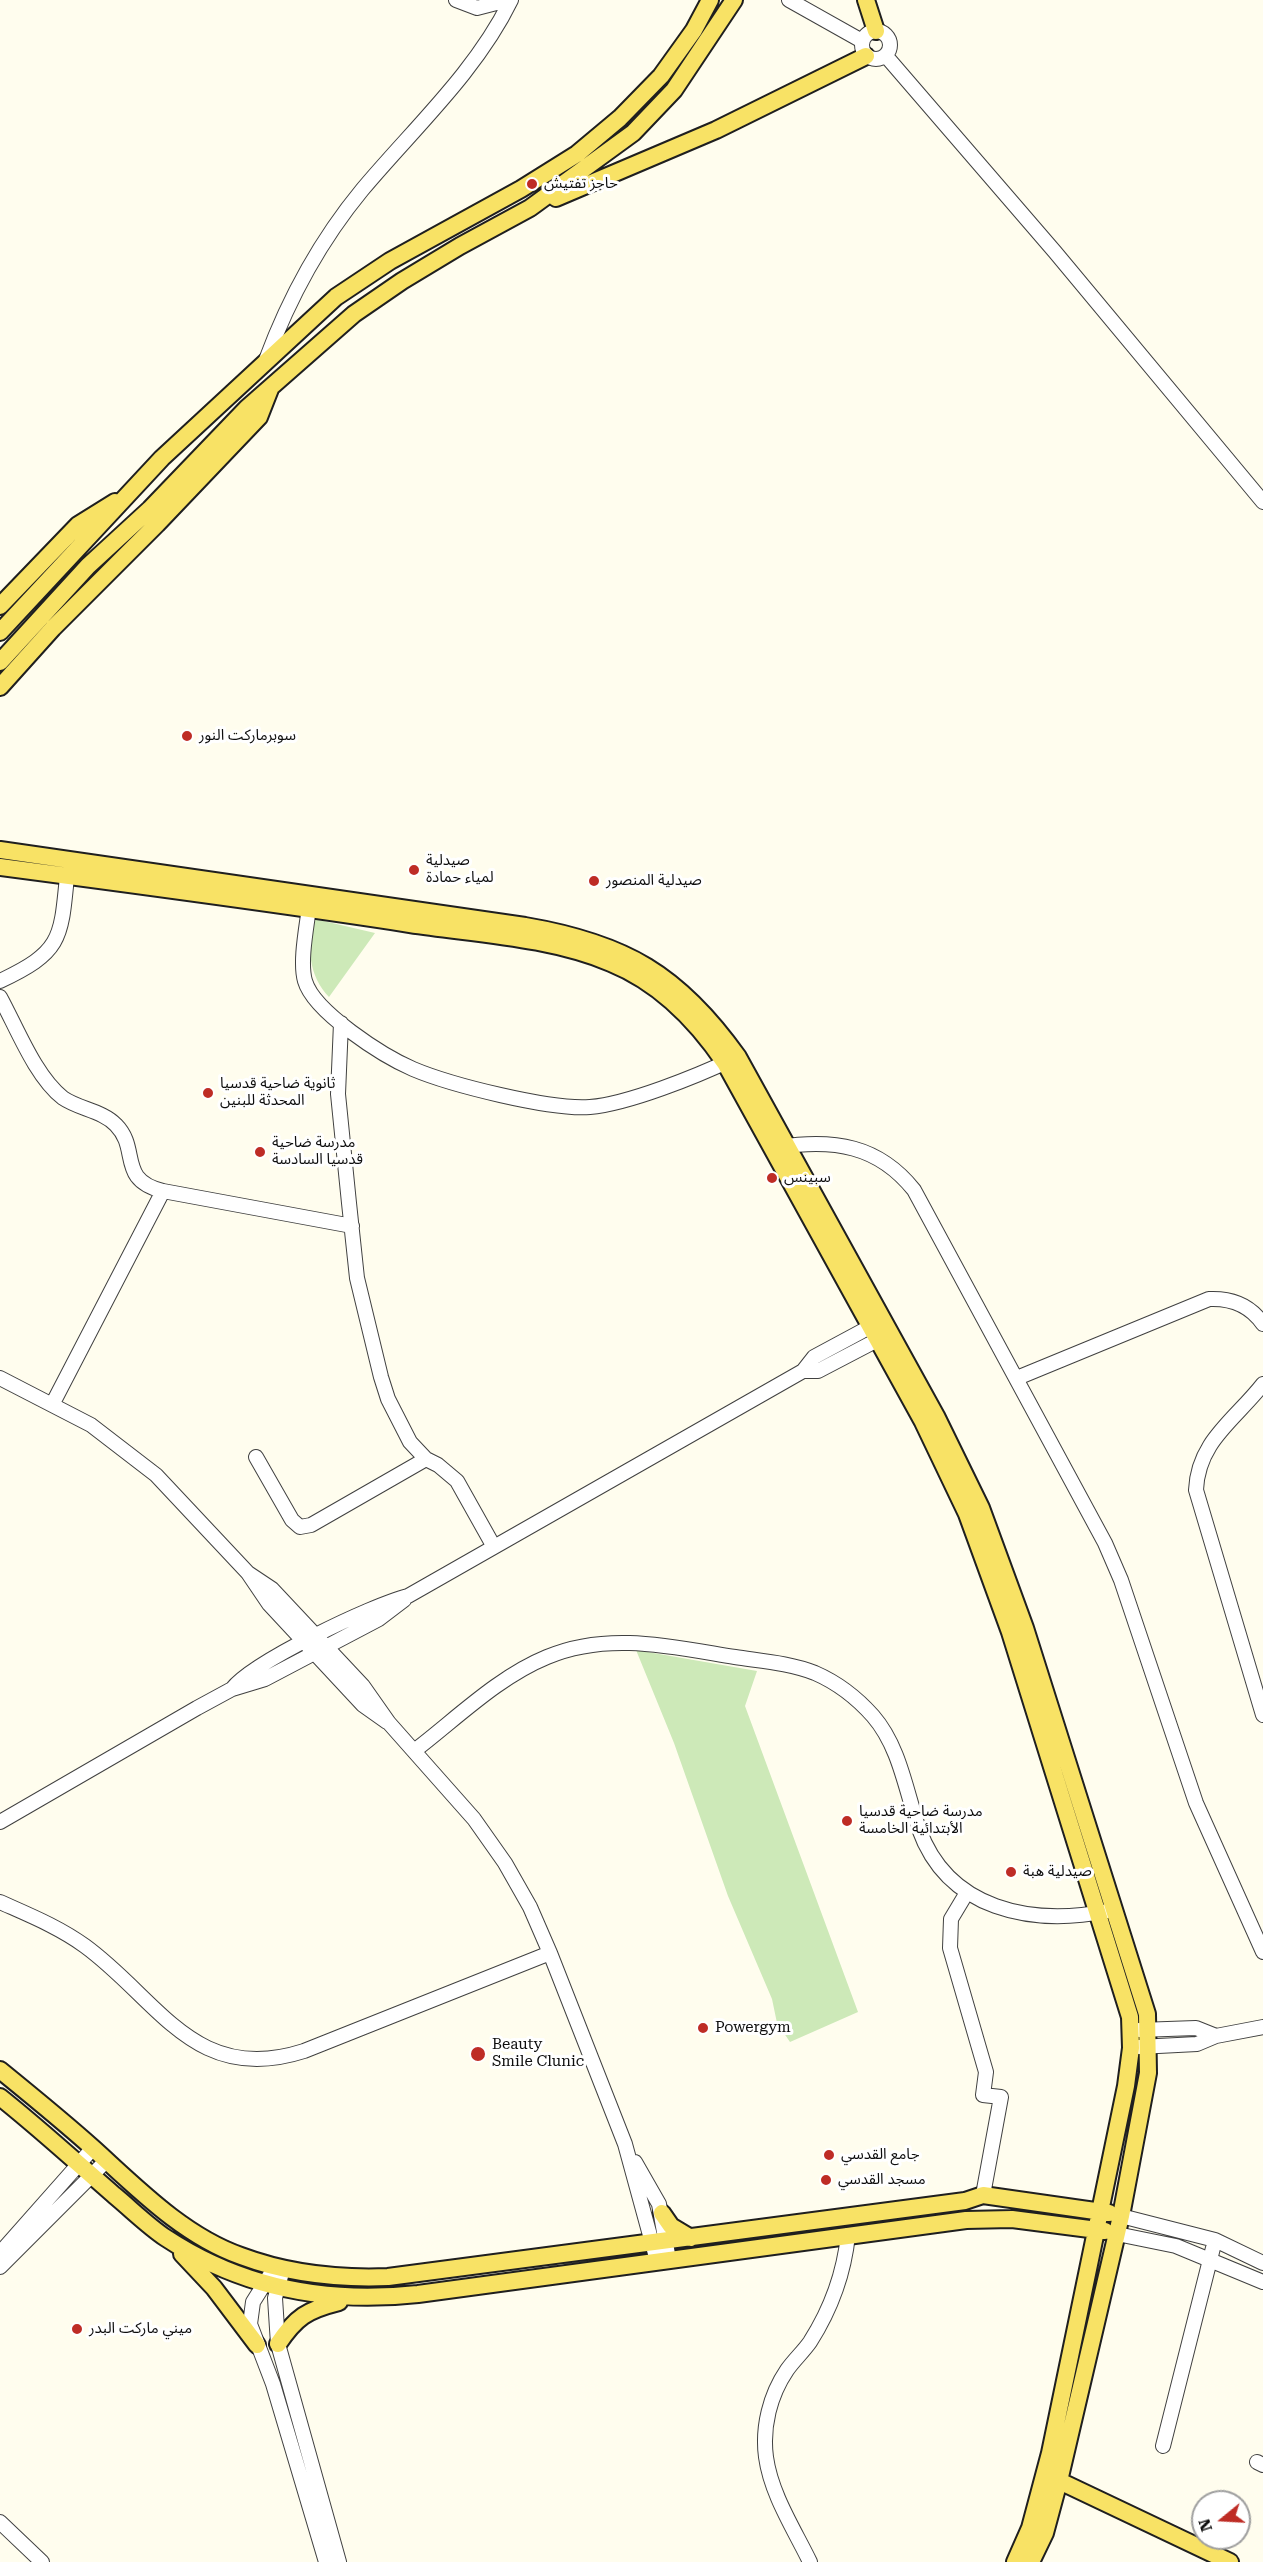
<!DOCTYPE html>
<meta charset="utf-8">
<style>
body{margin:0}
#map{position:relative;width:1263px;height:2562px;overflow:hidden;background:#fffdee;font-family:"Roboto Serif",serif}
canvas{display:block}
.north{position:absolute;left:1191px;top:2490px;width:60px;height:60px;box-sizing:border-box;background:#fff;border:2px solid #9f9f9f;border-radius:50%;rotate:252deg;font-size:16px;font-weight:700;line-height:24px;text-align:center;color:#0e0e0e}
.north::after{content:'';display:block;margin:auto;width:21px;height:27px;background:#be2c25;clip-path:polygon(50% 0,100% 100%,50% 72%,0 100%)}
</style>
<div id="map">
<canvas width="1263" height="2562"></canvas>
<div class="north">N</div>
</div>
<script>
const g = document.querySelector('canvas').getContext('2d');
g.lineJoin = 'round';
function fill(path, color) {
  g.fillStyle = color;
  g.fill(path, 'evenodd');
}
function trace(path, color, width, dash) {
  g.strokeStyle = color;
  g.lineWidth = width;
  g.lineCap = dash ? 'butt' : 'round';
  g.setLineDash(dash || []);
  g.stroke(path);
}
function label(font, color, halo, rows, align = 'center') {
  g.font = font + ' "Roboto Serif","Noto Sans Arabic",serif';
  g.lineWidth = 6;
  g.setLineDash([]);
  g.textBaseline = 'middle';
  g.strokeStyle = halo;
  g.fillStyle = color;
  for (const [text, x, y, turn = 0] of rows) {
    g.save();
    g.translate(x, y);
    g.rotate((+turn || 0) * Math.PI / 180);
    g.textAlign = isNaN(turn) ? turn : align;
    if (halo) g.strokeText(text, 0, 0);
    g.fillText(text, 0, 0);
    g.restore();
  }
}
fill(new Path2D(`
 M315 919 375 933 329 997C309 976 306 947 315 919Z
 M636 1650 757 1671 745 1706 858 2012 790 2042 777 2023 772 1999 728 1896 674 1743Z`), '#cde9b8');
const minor = new Path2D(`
 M456 0 477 8 508 0
 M789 0 862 41
 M862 45a14 14 0 1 1 28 0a14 14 0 1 1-28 0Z
 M886 56 1055 252 1263 502
 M266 360C289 298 320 241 362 190 413 129 476 72 511 0
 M310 899C308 921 299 960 305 981 314 1012 383 1056 413 1069 451 1085 550 1110 590 1107 628 1104 697 1076 733 1059
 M0 981C61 952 61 940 67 876
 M0 997C17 1028 35 1076 63 1098 79 1109 103 1111 116 1125 140 1149 117 1180 163 1191L352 1226
 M341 1023 338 1094 349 1203 357 1278 381 1377 388 1399 410 1442 426 1459 438 1465 457 1481 494 1547
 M779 1147C834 1139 878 1145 914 1190L1105 1543 1121 1580 1196 1803 1263 1952
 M803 1371H818L885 1336
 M0 1378 91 1425 156 1475 248 1573 269 1604 363 1705 387 1722
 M1017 1378 1209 1299C1231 1298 1250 1305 1263 1324
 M1263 1384C1235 1420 1198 1441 1196 1490L1263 1715
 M53 1403 163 1191
 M256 1457 292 1520 300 1527 311 1525 426 1459
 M248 1573 272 1589 363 1686 389 1723 474 1819 505 1863 530 1907 550 1953 625 2144 657 2261
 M232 1689C253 1662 372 1605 408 1596L803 1371 814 1357 879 1322
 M414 1751C456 1719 498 1677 547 1657 608 1631 673 1647 735 1657 761 1661 790 1663 815 1673 838 1683 857 1698 873 1716 900 1747 906 1792 919 1829 948 1910 1031 1926 1108 1911
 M0 1822 197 1708 232 1689 265 1679 379 1619 404 1600
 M966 1894 951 1919 950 1948 986 2072 983 2095 1001 2097 983 2195
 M0 1902C29 1915 59 1927 85 1946 159 2000 195 2086 304 2051L550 1953
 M1139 2030 1196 2028 1216 2036
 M1139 2047 1197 2044 1216 2036 1263 2027
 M635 2162 659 2204 669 2260
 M1121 2216 1215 2240 1263 2263
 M1117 2234 1176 2246 1263 2282
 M0 2253 93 2148
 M0 2267 106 2161
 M275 2267 253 2302 250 2324 273 2384 326 2562
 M283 2269 275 2298 278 2344 339 2562
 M1163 2446 1215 2240
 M1257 2462 1263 2465
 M0 2522 42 2562
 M810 2562C794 2529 771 2494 766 2457 762 2427 770 2395 787 2370 794 2360 803 2352 810 2342 831 2309 844 2274 848 2235`);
const major = new Path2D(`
 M866 0 876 31
 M556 198 716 130 866 56
 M0 606 78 525 115 502
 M0 632 162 458 336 297 390 261 521 189 577 154 620 118 661 76 694 30 710 0
 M0 662 88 566 150 509 247 408 354 314 402 281 460 246 530 208 633 133 674 90 734 0
 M0 687 53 628 157 524 259 417 270 389
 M0 850 525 926C625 943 679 974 738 1057L936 1416 981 1508 1025 1628 1147 2014 1148 2073 1121 2216 1059 2481 1045 2533 1031 2562
 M0 867C137 885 274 903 410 924 476 934 549 937 611 963 660 983 696 1020 725 1063L923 1422 967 1514 1010 1632 1130 2017 1131 2048 1126 2086 1050 2453 1030 2528 1015 2562
 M0 2070C32 2096 64 2122 94 2149 138 2189 184 2236 241 2256 289 2274 337 2279 388 2277L965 2201 983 2195 1109 2213
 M0 2097C39 2128 76 2162 114 2195 131 2209 148 2226 166 2238 242 2288 328 2304 418 2294L966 2220 1012 2219 1105 2231
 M662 2213 671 2226 691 2238
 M182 2254 214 2288 257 2345
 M278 2344C296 2317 307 2310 339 2302
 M1051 2477 1230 2562`);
trace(minor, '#414141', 16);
trace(major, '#1f1f1f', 20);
trace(minor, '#fff', 14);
trace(major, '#f8e265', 16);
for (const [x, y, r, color] of [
 [532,184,6,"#be2c25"],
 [187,736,6,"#be2c25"],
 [414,870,6,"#be2c25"],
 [594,881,6,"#be2c25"],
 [208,1093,6,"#be2c25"],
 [260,1152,6,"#be2c25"],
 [772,1178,6,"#be2c25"],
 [847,1821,6,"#be2c25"],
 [1011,1872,6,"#be2c25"],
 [703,2028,6,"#be2c25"],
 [478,2054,8,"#be2c25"],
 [829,2155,6,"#be2c25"],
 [826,2180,6,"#be2c25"],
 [77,2329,6,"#be2c25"]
]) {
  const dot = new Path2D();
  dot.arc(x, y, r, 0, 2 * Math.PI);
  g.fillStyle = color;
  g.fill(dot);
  trace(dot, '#fff', 2);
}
label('15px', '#0e0e0e', '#fff', [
 ["حاجز تفتيش",544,184],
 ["سوبرماركت النور",199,736],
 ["صيدلية",426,861],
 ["لمياء حمادة",426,878],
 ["صيدلية المنصور",606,881],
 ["ثانوية ضاحية قدسيا",220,1084],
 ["المحدثة للبنين",220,1101],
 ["مدرسة ضاحية",272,1143],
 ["قدسيا السادسة",272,1160],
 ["سبينس",784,1178],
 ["مدرسة ضاحية قدسيا",859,1812],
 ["الأبتدائية الخامسة",859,1829],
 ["صيدلية هبة",1023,1872],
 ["Powergym",715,2028],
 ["Beauty",492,2045],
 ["Smile Clunic",492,2062],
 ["جامع القدسي",841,2155],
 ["مسجد القدسي",838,2180],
 ["ميني ماركت البدر",89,2329]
], 'left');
</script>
